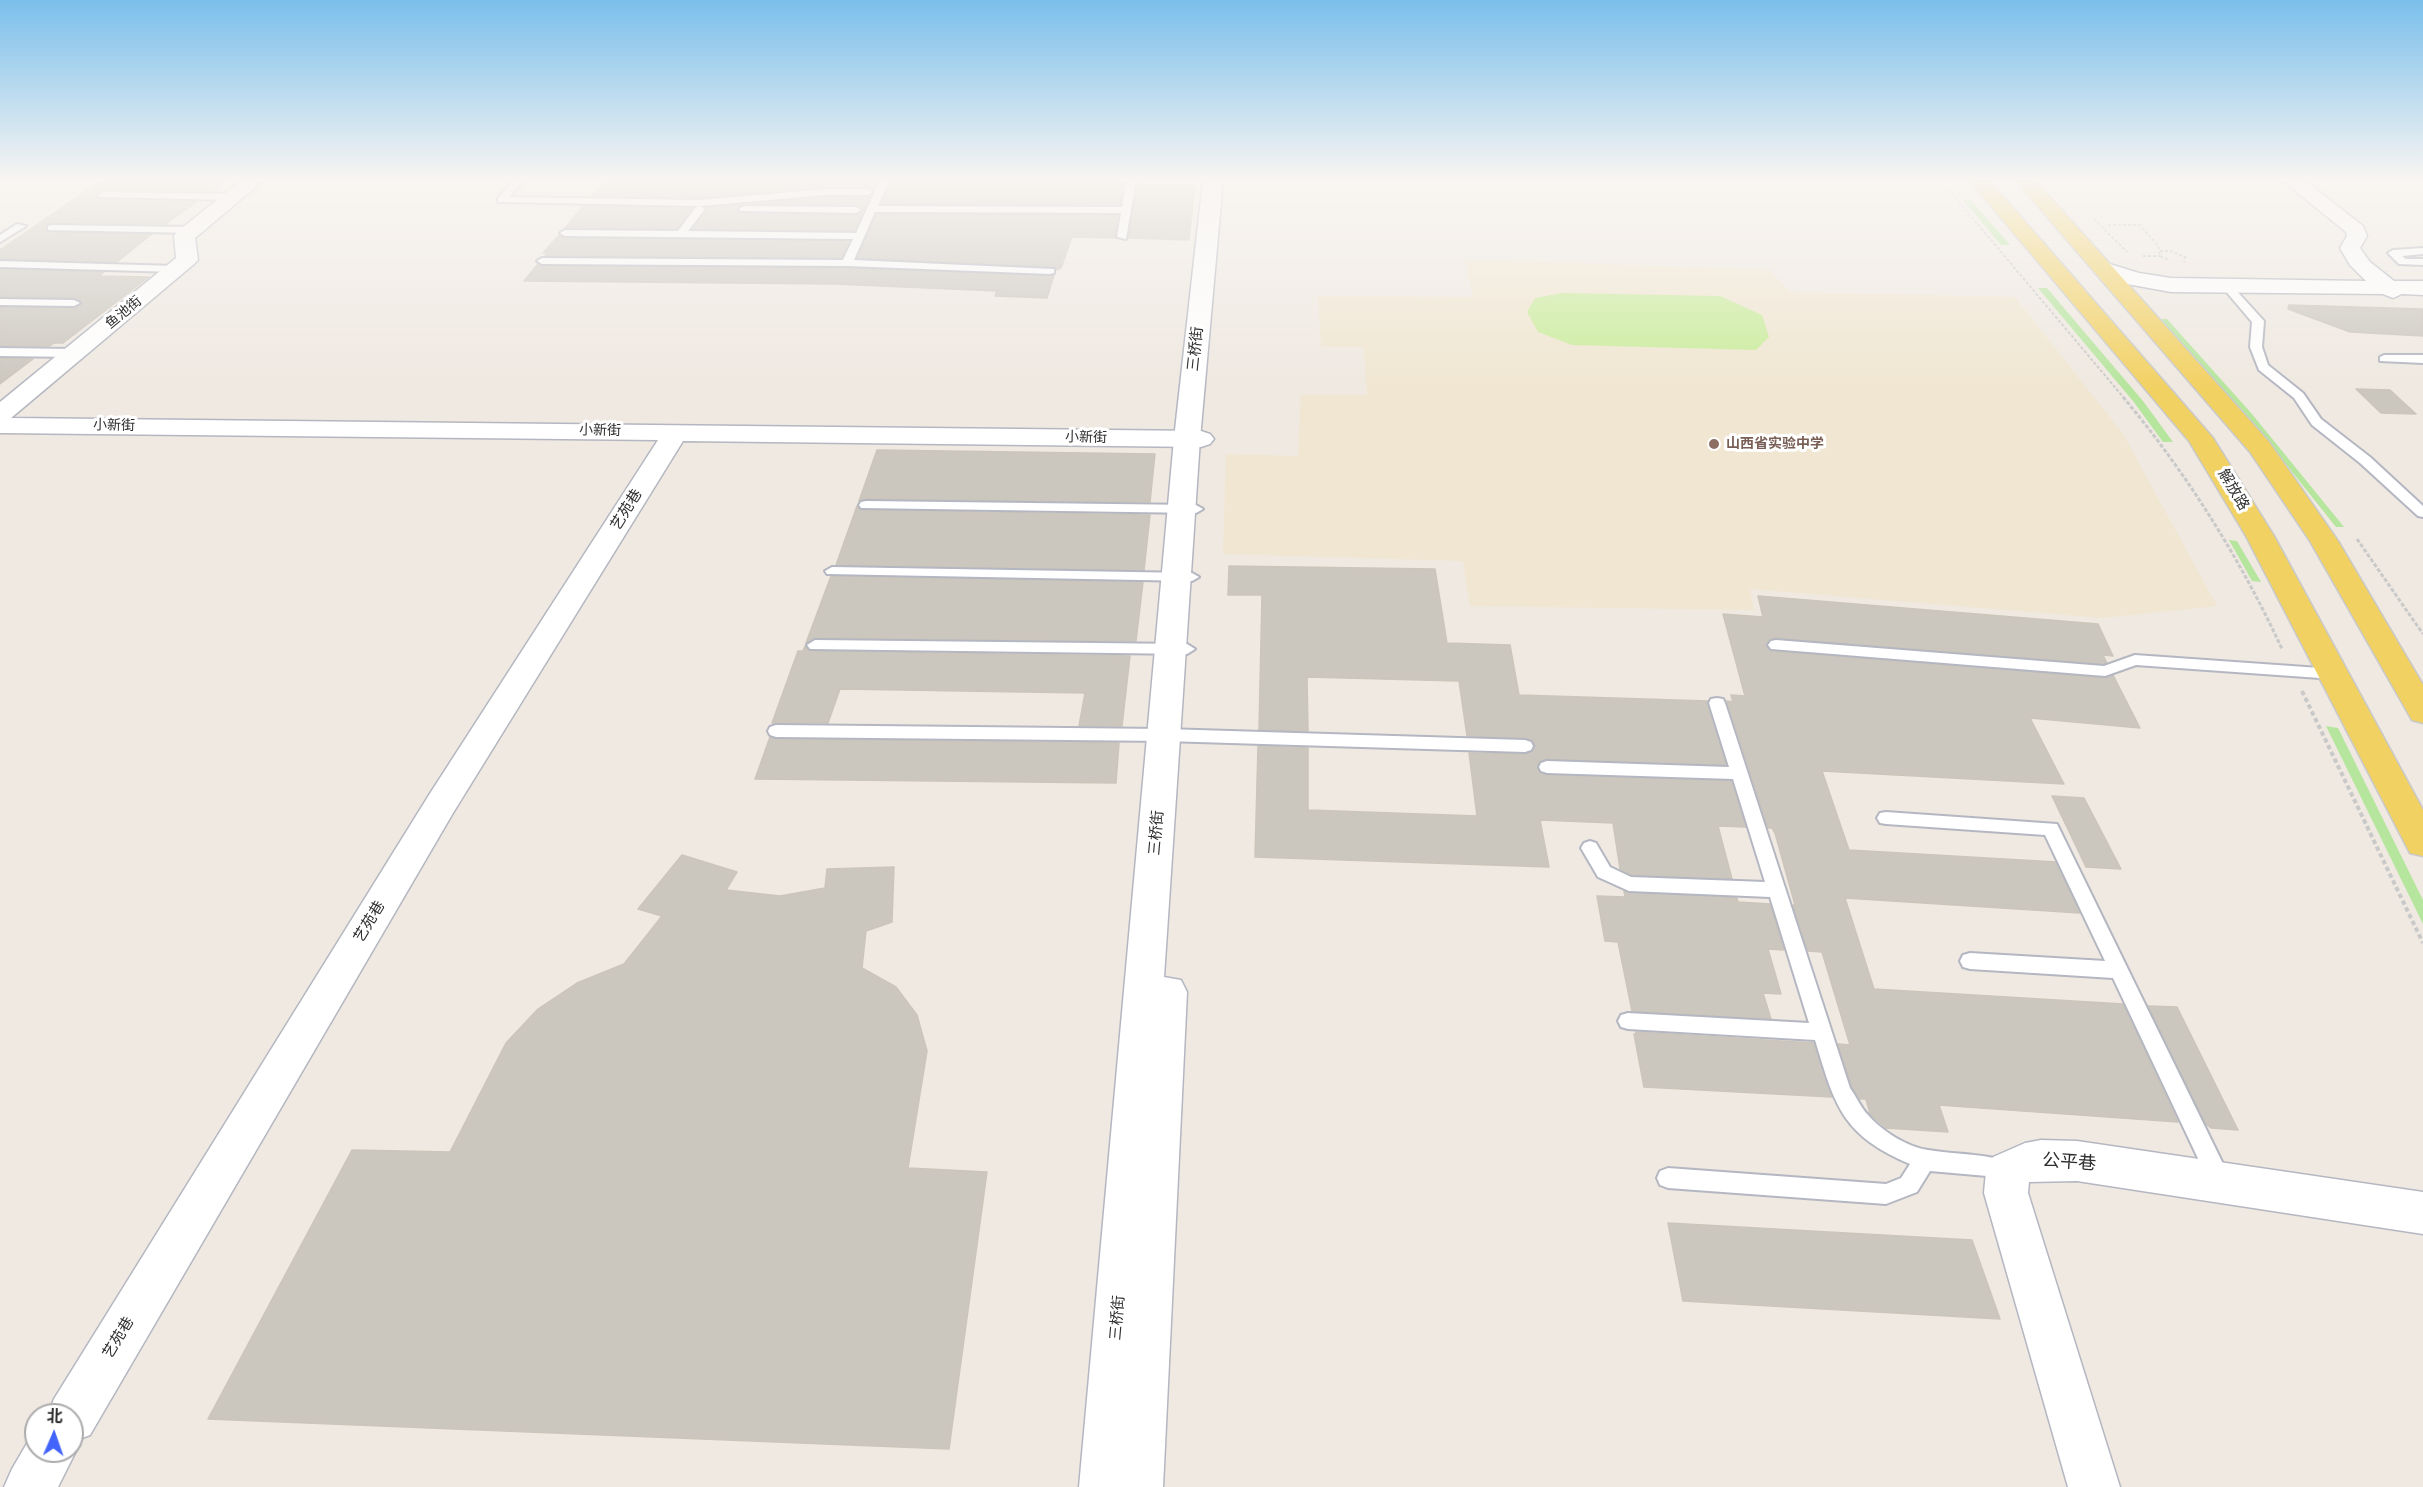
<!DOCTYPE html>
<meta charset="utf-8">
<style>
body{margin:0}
#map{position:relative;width:2423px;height:1487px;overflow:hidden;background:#efe9e1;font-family:Signika,"Noto Sans SC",sans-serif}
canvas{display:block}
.north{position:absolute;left:24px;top:1403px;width:60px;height:60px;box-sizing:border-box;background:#fff;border:2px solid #ababab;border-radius:50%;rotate:2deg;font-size:16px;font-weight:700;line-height:24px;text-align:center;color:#2e2e2e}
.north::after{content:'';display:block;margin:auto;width:21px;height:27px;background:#4264fb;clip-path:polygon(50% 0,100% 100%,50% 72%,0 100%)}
</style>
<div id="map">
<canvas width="2423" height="1487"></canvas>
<div class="north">北</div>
</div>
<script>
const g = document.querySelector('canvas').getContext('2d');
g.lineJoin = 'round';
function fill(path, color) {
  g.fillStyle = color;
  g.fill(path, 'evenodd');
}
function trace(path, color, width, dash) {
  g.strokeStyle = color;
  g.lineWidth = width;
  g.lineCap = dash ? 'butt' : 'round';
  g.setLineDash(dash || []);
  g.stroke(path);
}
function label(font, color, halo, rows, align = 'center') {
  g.font = font + ' Signika,"Noto Sans SC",sans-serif';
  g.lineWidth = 6;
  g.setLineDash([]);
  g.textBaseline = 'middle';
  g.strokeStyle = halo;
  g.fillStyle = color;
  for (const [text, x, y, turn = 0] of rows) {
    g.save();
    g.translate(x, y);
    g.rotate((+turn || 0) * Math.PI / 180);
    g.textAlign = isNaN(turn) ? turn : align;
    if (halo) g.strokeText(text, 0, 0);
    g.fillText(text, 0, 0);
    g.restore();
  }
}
fill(new Path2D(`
 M1465 259 1770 270 1790 292 2015 297 2123 434 2217 606 2103 618 1750 589 1754 610 1470 606 1463 561 1223 554 1226 454 1298 456 1301 395H1367L1364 347H1321L1318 296 1473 297Z`), '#f0e6d1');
fill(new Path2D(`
 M1963 200H1971L2010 245H2001Z
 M2038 288H2047L2143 401 2173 442H2163L2133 401Z
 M2159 319H2167L2252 414 2344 527H2336L2245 413Z
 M2229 540 2237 541 2261 582 2252 581Z
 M2326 726 2338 728 2423 900V924Z`), '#b6e59e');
fill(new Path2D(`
 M1562 293 1720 296 1762 315 1769 337 1756 350 1572 345 1538 332 1527 312 1535 298Z`), '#c9ec9a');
const building = new Path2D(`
 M102 180H228L212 191 103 190 96 195 100 199 198 201 166 224 52 223 46 225 48 232 152 234 117 262 0 259V250Z
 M605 180H878L873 190 868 187H825L701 198 592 196Z
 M892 180H1122L1121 183H1123L1120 205 882 204Z
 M1138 184 1195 185 1189 240 1128 238Z
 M870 196 855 231 693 229 707 208 742 205 737 208 740 213 856 215 863 211 856 205 751 204 825 197Z
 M583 206 692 208 677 229 565 228Z
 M876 214 1118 215 1115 238 1072 237 1061 268 1056 270 1054 267 857 258Z
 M559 235 565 238 849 241 842 258 545 256 547 253H543Z
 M538 264 542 266 847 268 1054 275 1047 298 995 296 997 291 833 284 524 281Z
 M0 269 104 272 99 276 149 277 63 343H54L49 346H0V307L74 308 82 304 74 298 0 297Z
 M2289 305 2423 309V336L2350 332 2288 309Z
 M0 358 33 359 0 384Z
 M2356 389 2390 390 2416 414 2381 413Z
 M877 450 1155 454 1150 502 866 499 859 501Z
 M857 506 861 510 1150 515 1144 570 836 565Z
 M1229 566 1435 569 1447 643 1510 645 1519 695 1708 701 1726 765 1547 759 1539 762 1537 768 1540 773 1547 775 1731 781 1746 827 1718 826 1732 879 1632 875 1620 869 1613 823 1540 820 1549 867 1255 857 1258 746 1308 748V810L1477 816 1469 753 1525 754 1533 751 1535 745 1532 740 1525 738 1467 736 1459 681 1307 677 1308 731 1259 730 1262 595H1228Z
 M831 576 1143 582 1136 641 815 638 806 643Z
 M1758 596 2098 624 2113 656 2103 655 2107 663 2104 664 1776 638 1769 640 1766 645 1771 651 2105 678 2113 675 2140 728 2030 718 2064 784 1822 771 1849 850 2056 862 2080 913 1845 898 1874 989 2123 1004 2178 1122 1939 1105 1948 1132 1886 1128 1870 1114 1866 1099H1859L1852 1087 1838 1044 1850 1045 1822 952 1808 951 1793 905H1795L1775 833 1772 828H1768L1727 701 1733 702 1731 695 1745 696 1723 614 1763 617Z
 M805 646 810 651 1130 656 1122 726H1079L1085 693 840 689 828 723H772L798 651H803Z
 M770 737 776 739 1119 743 1116 783 755 779Z
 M2052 796 2084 798 2121 869 2086 867Z
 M682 855 737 872 726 890 780 896 825 888 827 869 894 867 892 922 866 931 862 968 896 987 917 1015 927 1051 908 1168 987 1172 949 1449 208 1419 352 1150 450 1152 506 1043 538 1009 577 983 624 964 662 916 638 909Z
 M1624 891 1737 898 1738 902 1770 904 1784 950 1768 949 1781 994 1763 993 1771 1019 1632 1011 1618 942 1605 941 1597 896 1625 897Z
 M2148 1006 2177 1007 2238 1130 2211 1128 2206 1124Z
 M1636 1032 1814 1043 1832 1097 1644 1087 1634 1034H1636Z
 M1668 1223 1972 1240 2000 1319 1683 1301Z`);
fill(building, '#cbc7bf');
trace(building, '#cbc5ba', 1.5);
const service = new Path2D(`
 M514 180H524L509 197 701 200 825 189H868L873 192 868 195H825L701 206 498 202V198Z
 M880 180H890L878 206 1122 207 1126 180H1136L1126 239 1117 237 1121 213 875 212 854 260 1054 269V273L1050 274 847 266 542 264 537 261 542 258 843 260 853 239 565 236 560 233 565 230 678 231 696 207 700 206 705 209 688 231 856 233Z
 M103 192 233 194 238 197 233 200 100 197 98 195Z
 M744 206 856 207 861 210 856 213 740 211 739 209Z
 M17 224 26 226 0 242V235Z
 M52 225 191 227 196 230 191 233 48 230V226Z
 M2423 248V254L2402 256 2406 259H2423V265L2399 264 2388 253 2393 250Z
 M0 261 177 266 182 269 177 272 0 267Z
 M2229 286 2233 287 2264 321 2262 347 2268 365 2303 393 2321 419 2370 457 2423 506V517L2418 516 2360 463 2312 425 2294 398 2259 370 2250 347 2252 322 2224 289Z
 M0 299 74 300 80 303 74 306 0 305Z
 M0 348 74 349 80 353 74 357 0 356Z
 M2384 355H2423V363L2380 361V357Z
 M866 501 1196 505 1203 509 1196 513 861 508 859 505 861 502Z
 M832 567 1192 573 1199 577 1192 581 827 574 825 571Z
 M815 640 1187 644 1195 649 1187 654 810 649 807 645Z
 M1776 640 2104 666 2135 655 2334 669 2340 670 2342 674 2340 678 2334 679 2136 665 2105 676 1771 649 1768 645 1771 641Z
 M1717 698 1723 699 1725 703 1850 1088C1856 1096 1861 1108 1868 1115 1882 1131 1907 1147 1928 1150 1957 1155 1987 1153 2016 1164L2019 1171 2016 1178 2008 1181 1987 1176 1930 1171 1917 1192 1886 1204 1668 1188 1660 1185 1657 1178 1660 1171 1668 1168 1886 1184 1901 1178 1910 1164C1842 1135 1835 1106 1815 1040L1628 1029 1621 1027 1618 1021 1621 1015 1628 1013 1809 1023 1770 897 1629 891 1598 877 1581 848 1584 843 1590 841 1596 843 1610 867 1631 877 1765 882 1733 779 1547 773 1541 771 1539 767 1541 763 1547 761 1729 767 1709 703 1711 699Z
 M776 725 1165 729 1525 740 1531 742 1533 746 1531 750 1525 752 1165 741 776 737 770 735 768 731 770 727Z
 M1886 812 2057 824 2227 1172 2230 1179 2227 1186 2219 1189 2211 1186 2113 978 1970 969 1963 967 1960 961 1963 955 1970 953 2105 961 2045 835 1886 824 1880 823 1877 818 1880 813Z`);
const minor = new Path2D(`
 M242 180H264L195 238 198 260 194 264 11 418 1201 431 1210 434 1214 439 1210 444 1201 447 683 441 453 813 90 1435 72 1442 76 1451 58 1487H4L12 1469 33 1433 36 1432V1451H72V1415H48L54 1399 429 795 658 440 0 433V402L176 258 174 236 177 232Z
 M2282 180H2304L2363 226 2367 236 2360 248 2370 262 2394 281H2423V295L2402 294 2393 298 2383 294 2171 292 2127 284 2095 273 2092 268 2095 263 2103 262 2139 273 2171 278 2366 281 2350 265 2340 248 2347 236 2346 232Z
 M2041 1140 2077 1141 2423 1192V1234L2077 1181 2029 1182 2028 1193 2120 1487H2068L1984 1193 1986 1171 1993 1157 2025 1143Z`);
const tertiary = new Path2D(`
 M1203 180H1223L1200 439 1164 977 1181 980 1187 992 1163 1487H1079L1174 439Z`);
const primary = new Path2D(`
 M1969 180H1989L2213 438 2274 536 2423 810V856L2410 853 2246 536 2189 441Z
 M2015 180H2035L2269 442 2338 541 2423 685V723L2412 720 2310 541 2250 452Z`);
trace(service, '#b4b7c1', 4);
trace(minor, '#b4b7c1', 3);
trace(tertiary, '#b4b7c1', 3);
trace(primary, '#c9c9c9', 3);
trace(new Path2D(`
 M1949 190 2124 398
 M2094 219 2127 252
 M2108 225H2139L2158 245 2160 256 2169 260
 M2160 251H2171L2185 257 2184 262
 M2143 256H2160`), '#c9c9c9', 2, [3, 2]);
trace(new Path2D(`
 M2123 397C2186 472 2241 560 2282 649
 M2357 539 2423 634`), '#c9c9c9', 3, [4, 2]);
trace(new Path2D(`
 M2302 691 2423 943`), '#c9c9c9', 4, [4.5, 3]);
fill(service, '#fff');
fill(minor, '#fff');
fill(tertiary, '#fff');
fill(primary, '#f2d163');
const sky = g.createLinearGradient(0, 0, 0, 388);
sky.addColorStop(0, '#7abfeb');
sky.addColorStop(0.46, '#f8f5f2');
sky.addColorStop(1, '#f8f5f200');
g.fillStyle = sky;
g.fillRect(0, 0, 2423, 388);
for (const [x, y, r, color] of [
 [1714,444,6,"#8d6e63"]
]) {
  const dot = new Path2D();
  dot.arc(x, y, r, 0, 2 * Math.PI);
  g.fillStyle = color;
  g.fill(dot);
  trace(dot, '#fff', 2);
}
label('14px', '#2e2e2e', '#fff', [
 ["鱼池街",124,313,-40],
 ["小新街",114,426,1],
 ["小新街",600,431,1],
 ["小新街",1086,438,1]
]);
label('bold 14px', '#785e54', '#fff', [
 ["山西省实验中学",1726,444]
], 'left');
label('15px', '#2e2e2e', '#fff', [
 ["三桥街",1196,349,-84],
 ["解放路",2233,490,59],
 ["艺苑巷",627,510,-58],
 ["三桥街",1157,833,-85],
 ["艺苑巷",370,922,-59],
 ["三桥街",1118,1318,-85],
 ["艺苑巷",119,1338,-59]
]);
label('18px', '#2e2e2e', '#fff', [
 ["公平巷",2069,1163,4]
]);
</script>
